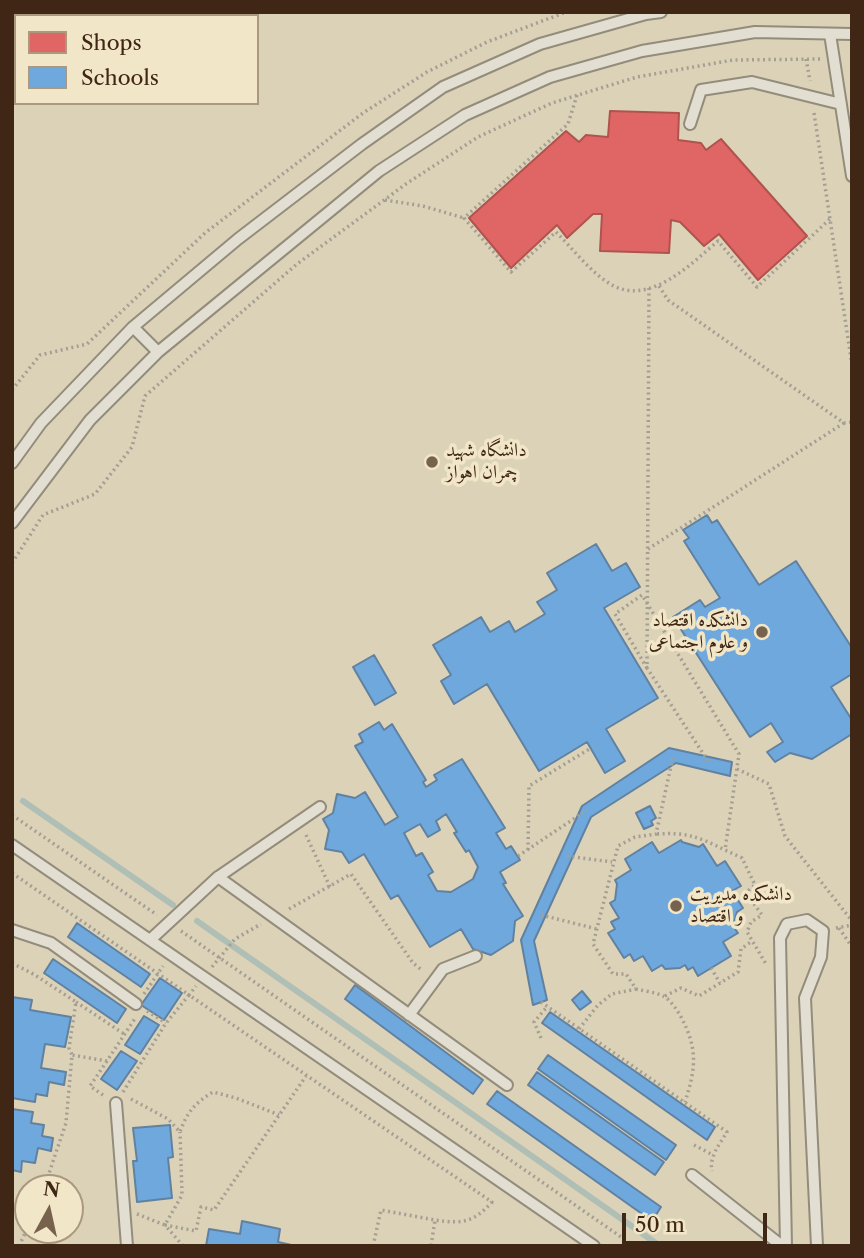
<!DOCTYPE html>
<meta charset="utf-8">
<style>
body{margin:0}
#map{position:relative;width:864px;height:1258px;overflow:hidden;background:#dbd2b8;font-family:"Libre Caslon Text",serif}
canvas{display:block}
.frame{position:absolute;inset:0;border:14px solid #402614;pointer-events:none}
.legend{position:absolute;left:14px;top:14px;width:245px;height:91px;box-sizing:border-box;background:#f1e6c7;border:2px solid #aa997f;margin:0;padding:9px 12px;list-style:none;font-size:21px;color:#402614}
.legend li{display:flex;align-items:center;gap:14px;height:35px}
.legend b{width:35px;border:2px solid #aa997f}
.north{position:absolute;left:14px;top:1174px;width:70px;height:70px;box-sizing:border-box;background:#f1e6c7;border:2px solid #aa997f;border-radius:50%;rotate:8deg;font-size:19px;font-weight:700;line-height:28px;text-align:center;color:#402614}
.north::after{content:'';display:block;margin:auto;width:24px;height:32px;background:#76624d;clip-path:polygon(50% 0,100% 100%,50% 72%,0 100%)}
.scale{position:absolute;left:622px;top:1213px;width:145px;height:32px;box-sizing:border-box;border:4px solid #402614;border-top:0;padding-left:9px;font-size:21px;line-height:24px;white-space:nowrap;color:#402614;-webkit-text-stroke:5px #f1e6c7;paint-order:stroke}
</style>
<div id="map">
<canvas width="864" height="1258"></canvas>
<div class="frame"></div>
<ul class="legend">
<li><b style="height:19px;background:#e06666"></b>Shops</li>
<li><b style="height:19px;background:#6fa8dc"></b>Schools</li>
</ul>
<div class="north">N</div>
<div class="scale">50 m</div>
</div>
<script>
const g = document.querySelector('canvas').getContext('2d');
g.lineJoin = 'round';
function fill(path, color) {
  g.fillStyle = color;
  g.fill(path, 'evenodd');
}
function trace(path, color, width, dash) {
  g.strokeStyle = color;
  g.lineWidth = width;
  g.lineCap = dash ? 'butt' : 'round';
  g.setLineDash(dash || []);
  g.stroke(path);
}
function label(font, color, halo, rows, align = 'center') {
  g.font = font + ' "Libre Caslon Text",Amiri,serif';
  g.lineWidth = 7;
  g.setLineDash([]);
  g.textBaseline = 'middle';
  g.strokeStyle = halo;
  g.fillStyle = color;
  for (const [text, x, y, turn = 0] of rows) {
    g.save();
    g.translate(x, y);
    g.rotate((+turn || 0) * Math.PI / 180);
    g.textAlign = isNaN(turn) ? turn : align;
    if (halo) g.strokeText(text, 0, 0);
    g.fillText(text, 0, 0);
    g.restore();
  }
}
const shops = new Path2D(`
 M610 111 679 113 678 140 701 143 706 150 721 139 807 236 758 280 719 234 704 246 680 222 671 220 669 253 600 251 602 214H593L567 238 557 225 511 268 469 218 566 131 579 142 586 135 608 137Z`);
fill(shops, '#e06666');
trace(shops, '#b0534d', 2);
const schools = new Path2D(`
 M707 515 712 523 717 520 759 585 796 561 852 648V674L831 687 852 720V734L812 759 790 753 775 762 767 752 783 742 771 723 750 737 673 617 700 600 705 607 720 598 684 541 689 538 683 530Z
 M596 544 612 571 626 563 640 587 604 608 658 698 606 729 625 761 605 773 587 742 539 771 487 684 454 704 441 681 451 675 433 645 481 617 490 632 509 621 515 632 545 614 537 602 557 590 547 573Z
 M374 655 396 693 375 705 353 667Z
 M379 722 384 730 392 724 426 780 423 782 426 787 437 780 434 775 462 759 505 828 496 833 506 849 511 846 520 860 500 872 506 883 503 884 523 916 515 921 513 941 491 955 473 949 461 929 430 947 398 895 391 899 364 854 349 863 342 852 325 849 329 830 323 819 333 813 337 794 355 798 365 792 385 825 398 817 355 746 363 742 359 734ZM446 814 457 832 454 833 466 852 469 850 478 867 473 879 451 892 437 891 428 875 433 872 422 853 416 856 404 833 420 824 428 837 440 830 436 821Z
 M669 748 732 762 730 776 676 763 591 817 534 941 547 1000 533 1005 521 940 582 806Z
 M650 806 656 818 651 821 653 825 644 829 636 813Z
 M681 840 682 842 699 847 703 844 717 866 725 861 741 886 732 891 743 908 737 912 733 926 738 933 723 942 731 956 698 976 693 967 688 970 685 965 680 968 665 969 662 965 652 971 643 956 634 961 630 954 624 958 608 933 615 929 611 922 619 918 610 903 615 900 617 884 615 880 631 870 625 859 652 842 659 853Z
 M77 923 150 974 141 987 68 937Z
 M53 959 126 1009 117 1023 44 973Z
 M160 978 182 993 164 1020 141 1005Z
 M355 985 483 1080 473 1094 345 999Z
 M582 991 591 1002 580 1010 572 1000Z
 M12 997 32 1000 30 1010 71 1017 65 1047 45 1044 41 1068 66 1072 64 1085 49 1082 47 1096 36 1094 35 1102 12 1098Z
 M550 1012 715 1127 707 1140 542 1023Z
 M144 1016 159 1025 140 1054 125 1045Z
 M121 1051 137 1061 117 1090 101 1079Z
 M548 1055 676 1145 666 1160 538 1069Z
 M537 1072 664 1162 655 1175 528 1085Z
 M497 1091 661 1207 652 1221 487 1104Z
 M12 1109 33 1112 31 1123 44 1125 42 1136 53 1138 51 1151 38 1148 35 1163 22 1161 21 1172 12 1170Z
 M170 1125 173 1157 168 1158 172 1198 137 1202 133 1161H137L133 1128Z
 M242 1221 280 1229 278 1242 296 1246H206L209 1229 240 1234Z`);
fill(schools, '#6fa8dc');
trace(schools, '#6181a0', 2);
trace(new Path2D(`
 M23 801 173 905
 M197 921 660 1246`), '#b0bfb5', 6);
const lane = new Path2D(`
 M830 34 852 176
 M690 124 701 90 752 82 841 104
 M133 327 158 352
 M12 463 41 423 133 327 238 239 362 144 443 87 540 44 646 14 661 12
 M12 523 90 420 158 352 379 171 465 115 550 77 642 51 755 32 852 34
 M12 845 594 1246
 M218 877 320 807
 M12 930 51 943 136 1004
 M150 940 218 877 507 1085
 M409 1015 443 969 476 956
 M116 1103 127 1246
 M692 1175 782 1246
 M786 1246 780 938 787 924 807 920 823 931 821 957 805 998 817 1246`);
trace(lane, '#948c7b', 14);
trace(new Path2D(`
 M806 59 810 81
 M577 95 568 124 464 218 511 272 556 232C573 249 591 273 612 285 650 306 691 264 718 241L757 287 830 219
 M814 113 852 365
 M385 200 423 206 464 218
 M659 286 668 300 844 423 852 422
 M649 288 647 668 710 764
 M12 390 40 355 87 344 205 233 363 113 427 72 487 42 566 12
 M648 549 844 423
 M12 563 43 515 95 494 132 447 145 396 297 264 406 184 478 137 552 103 637 77 733 60 820 59
 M647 668 615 614 642 595 739 754 725 850 742 858 755 885 749 890V897L762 915 751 922 747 932 766 964
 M737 769 769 784 785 836 852 921
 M12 815 157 915
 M657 834C686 832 699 837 725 850
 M306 835 330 887
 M528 850 529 786 591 748
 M518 856 587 810
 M567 856 612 862
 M12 873 189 995 196 986
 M289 909 351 874 413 963 423 971
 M541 915 597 929
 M836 928 852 925
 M839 928 852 947
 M181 931 634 1246
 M12 963 35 975 76 1002 69 1048 72 1055
 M212 967 235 939 261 924
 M711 968 720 983
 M636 989C644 991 655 992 663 996 670 999 677 1010 681 1017 698 1049 696 1068 685 1102
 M144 994 163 966
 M665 996 681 988 699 996 738 972 741 949 752 941
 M76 1002 124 1034
 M541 1002 727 1132C719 1145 709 1157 712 1171
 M147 1011 166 1023
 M579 1029 598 1005 612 994 636 989 626 974H613L593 944 618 846 635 837 656 834 673 757
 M541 1038 534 1022 547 1007
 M123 1092 166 1023 189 995 492 1202C473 1223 462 1224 435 1220
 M103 1095 90 1086 107 1061
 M131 1099 168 1119 180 1132C187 1112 195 1103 213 1092L236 1098 279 1115
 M694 1145 713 1155
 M44 1188 66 1123 72 1055 107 1061 136 1017
 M137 1214 165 1225 182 1195 180 1132
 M19 1246 28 1227
 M183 1246 165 1225 196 1231 201 1207 214 1210 306 1076
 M373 1246 381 1210 435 1220 431 1246`), '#a59f93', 3.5, [2, 3.5]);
trace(lane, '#e2ded1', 10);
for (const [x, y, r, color] of [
 [432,462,7,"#76624d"],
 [762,632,7,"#76624d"],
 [676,906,7,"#76624d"]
]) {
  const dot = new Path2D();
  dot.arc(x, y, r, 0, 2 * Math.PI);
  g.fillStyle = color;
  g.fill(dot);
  trace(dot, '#f1e6c7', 2.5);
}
label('19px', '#402614', '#f1e6c7', [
 ["دانشگاه شهید",446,451],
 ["چمران اهواز",446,473],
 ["دانشکده اقتصاد",748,621,"right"],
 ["و علوم اجتماعی",748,643,"right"],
 ["دانشکده مدیریت",690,895],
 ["و اقتصاد",690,917]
], 'left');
</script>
